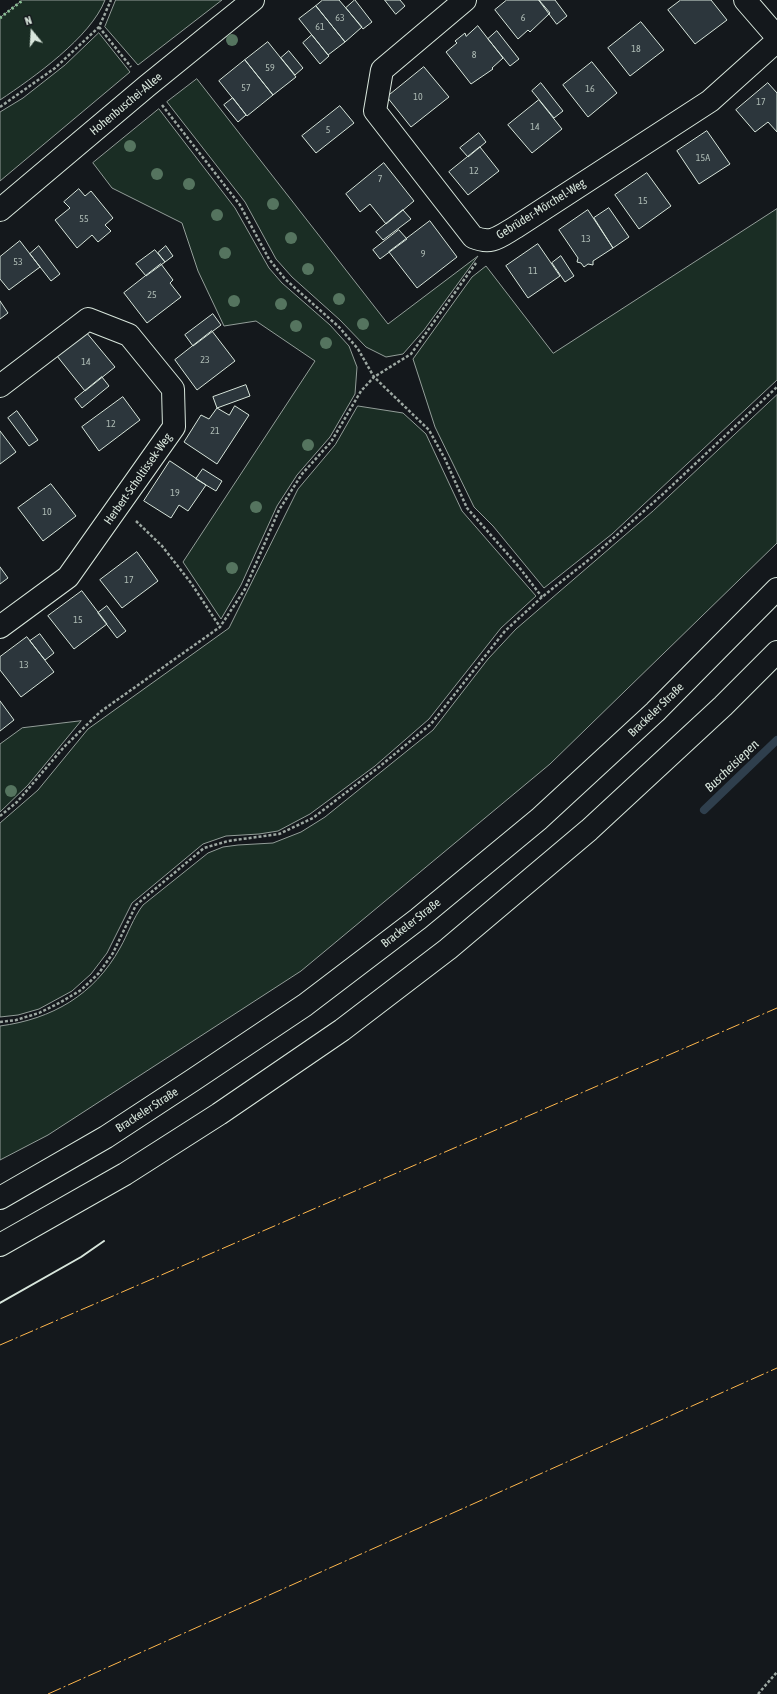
<!DOCTYPE html>
<meta charset="utf-8">
<style>
body{margin:0}
#map{position:relative;width:777px;height:1694px;overflow:hidden;background:#14181c;font-family:"Asap Condensed",sans-serif}
canvas{display:block}
.north{position:absolute;left:12px;top:12px;width:40px;height:40px;-webkit-text-stroke:3px #14181c;paint-order:stroke;rotate:342deg;font-size:11px;font-weight:700;line-height:16px;text-align:center;color:#d8e6dc}
.north::after{content:'';display:block;margin:auto;width:14px;height:18px;background:#d8e6dc;clip-path:polygon(50% 0,100% 100%,50% 72%,0 100%)}
</style>
<div id="map">
<canvas width="777" height="1694"></canvas>
<div class="north">N</div>
</div>
<script>
const g = document.querySelector('canvas').getContext('2d');
g.lineJoin = 'round';
function fill(path, color) {
  g.fillStyle = color;
  g.fill(path, 'evenodd');
}
function trace(path, color, width, dash) {
  g.strokeStyle = color;
  g.lineWidth = width;
  g.lineCap = dash ? 'butt' : 'round';
  g.setLineDash(dash || []);
  g.stroke(path);
}
function label(font, color, halo, rows, align = 'center') {
  g.font = font + ' "Asap Condensed",sans-serif';
  g.lineWidth = 3;
  g.setLineDash([]);
  g.textBaseline = 'middle';
  g.strokeStyle = halo;
  g.fillStyle = color;
  for (const [text, x, y, turn = 0] of rows) {
    g.save();
    g.translate(x, y);
    g.rotate((+turn || 0) * Math.PI / 180);
    g.textAlign = isNaN(turn) ? turn : align;
    if (halo) g.strokeText(text, 0, 0);
    g.fillText(text, 0, 0);
    g.restore();
  }
}
const green = new Path2D(`
 M23 0H105C91 37 33 78 0 100V18Z
 M116 0H222L138 65 105 27Z
 M99 33 130 72 0 181V112L23 98 65 65Z
 M197 79 388 324 478 256 424 330 403 354 386 357 366 347 340 320 292 277 276 259 245 202 167 102Z
 M159 109 235 208 269 268 282 283 330 325 349 346 357 367 355 394 330 437 297 475 277 506 241 585 221 619 183 562 315 361 256 321 224 326 198 271 182 223 112 188 93 163Z
 M777 209V380L612 534 544 588 493 526 474 507 435 427 413 359 472 277 486 266 553 353Z
 M777 395V543L550 764 301 971 48 1135 0 1160V1026C52 1019 94 995 120 948 128 934 133 918 143 905L208 853 223 847 238 845 273 843 301 832 325 817 433 730 488 659 516 629 653 511Z
 M358 406 403 413 426 434 462 511 536 596 501 628 429 719 375 766 310 814 278 831 259 834 226 836 203 844 132 903 107 953 91 974 72 991 39 1009 18 1015 0 1017V823L38 790 88 729 229 628 298 489 335 445Z
 M81 721 28 785 0 812V744L22 728Z`);
fill(green, '#1a2d24');
trace(green, '#939e99', 1);
trace(new Path2D(`
 M704 810 777 740`), '#2f3f4d', 8);
const building = new Path2D(`
 M323 0H339L362 27 345 42 316 6Z
 M355 0 372 22 363 29 346 8Z
 M385 0H400L405 6 396 14Z
 M507 0H539L550 13 530 32 528 30 518 39 495 10Z
 M539 0H555L567 16 557 24Z
 M681 0H711L727 20 695 44 668 10Z
 M316 6 345 42 328 55 299 19Z
 M641 22 664 50 630 76 608 48Z
 M478 26 503 58 492 68 493 69 471 84 446 52 457 43 455 41 465 33 466 36Z
 M497 31 519 59 510 66 488 39Z
 M312 35 329 56 320 64 303 43Z
 M268 42 296 77 273 95 245 60Z
 M289 51 303 68 295 75 281 58Z
 M245 60 273 95 247 116 219 81Z
 M592 62 617 93 588 117 563 85Z
 M424 67 449 97 411 127 387 97Z
 M541 83 563 111 554 118 532 91Z
 M768 83 777 93V132L768 122 755 132 736 110Z
 M233 98 246 115 238 122 224 105Z
 M539 100 562 129 532 153 508 125Z
 M340 106 354 123 316 153 302 136Z
 M707 131 730 164 699 184 677 151Z
 M479 133 486 142 468 157 460 148Z
 M480 147 499 171 468 195 449 172Z
 M384 163 414 201 386 224 370 204 360 212 346 194Z
 M647 173 671 206 639 229 615 195Z
 M79 189 85 196 91 191 113 218 105 225 111 231 98 242 92 235 77 248 55 220 70 208 64 202Z
 M609 208 629 237 613 248 594 218Z
 M403 210 411 219 383 240 376 232Z
 M588 210 613 248 593 261V265L588 264 584 267 581 263 577 262 578 258 559 230Z
 M430 221 457 257 417 288 389 252Z
 M399 230 407 239 380 259 373 250Z
 M20 241 40 267 9 290 0 279V257Z
 M538 244 560 276 528 298 506 266Z
 M39 246 60 274 51 281 30 254Z
 M166 246 173 256 165 262 158 253Z
 M155 250 165 262 146 276 136 264Z
 M561 256 574 276 565 282 552 263Z
 M161 264 173 280 170 283 181 297 147 323 124 293Z
 M0 301 8 313 0 319Z
 M213 314 221 325 193 346 185 335Z
 M212 331 235 361 197 390 175 360Z
 M86 332 115 367 85 391 57 356Z
 M102 377 109 386 82 408 75 399Z
 M246 385 250 396 217 408 213 397Z
 M123 397 140 420 99 451 82 427Z
 M235 406 249 415 217 464 184 442 201 415 209 419 217 408 229 415Z
 M17 411 38 440 29 446 8 418Z
 M0 431 16 452 0 464Z
 M170 461 206 485 188 511 179 505 171 518 144 501Z
 M203 469 222 481 216 491 196 479Z
 M51 484 76 516 43 541 18 508Z
 M137 552 158 581 122 608 100 580Z
 M0 567 8 578 0 584Z
 M82 591 107 624 74 649 48 616Z
 M107 606 126 631 117 638 98 613Z
 M40 634 54 653 45 660 30 641Z
 M27 637 54 672 21 697 0 670V657Z
 M0 701 14 720 0 731Z`);
fill(building, '#2c363c');
trace(building, '#d8e6dc', 1);
const street = new Path2D(`
 M465 0 382 70 375 111 473 237C492 245 499 237 516 227L710 101 777 41
 M745 0 777 37
 M0 210 147 86 253 0
 M0 386 88 319 129 335 173 389 174 427 68 577 0 627`);
const highway = new Path2D(`
 M0 1198 106 1137 193 1080 305 1005 418 919 539 819 655 712 777 589
 M0 1245 125 1174 219 1114 342 1030 448 949 589 830 723 706 777 652`);
trace(street, '#d8e6dc', 24);
trace(highway, '#d8e6dc', 24);
trace(new Path2D(`
 M99 27 131 67
 M162 105 240 205 269 259 285 279 339 327 358 349 374 377 429 430 445 459 467 508 519 567 542 597
 M0 107 55 68 99 27 111 0
 M136 521 162 546 191 583 220 627
 M0 816 17 802 64 747 100 712 220 627 245 589 279 510 302 474 331 442 361 391 374 377 411 354 476 263
 M0 1022 16 1020 39 1013 61 1002 81 990 99 973 113 953 136 905 204 848 228 841 279 834 313 818 379 767 431 724 505 631 542 597 591 558 663 494 777 387
 M758 1694 777 1672`), '#9da8a2', 2.5, [3, 2]);
trace(street, '#14181c', 22);
trace(highway, '#14181c', 22);
trace(new Path2D(`
 M0 18 23 0`), '#8ac095', 3, [2, 3]);
trace(new Path2D(`
 M0 1303 81 1257 104 1241`), '#d8e6dc', 2);
trace(new Path2D(`
 M0 1345 777 1008
 M48 1694 777 1368`), '#ffb74d', 1, [14, 3, 2, 3]);
g.fillStyle = '#55745f';
for (const [x, y] of [
 [232,40],
 [130,146],
 [157,174],
 [189,184],
 [273,204],
 [217,215],
 [291,238],
 [225,253],
 [308,269],
 [339,299],
 [234,301],
 [281,304],
 [363,324],
 [296,326],
 [326,343],
 [308,445],
 [256,507],
 [232,568],
 [11,791]
]) {
  g.beginPath();
  g.arc(x, y, 6, 0, 2 * Math.PI);
  g.fill();
}
label('10px', '#adbab4', null, [
 ["63",340,18],
 ["6",523,18],
 ["61",320,27],
 ["18",636,49],
 ["8",474,55],
 ["59",270,68],
 ["57",246,88],
 ["16",590,89],
 ["10",418,97],
 ["17",761,102],
 ["14",535,127],
 ["5",328,130],
 ["15A",703,158],
 ["12",474,171],
 ["7",380,179],
 ["15",643,201],
 ["55",84,219],
 ["13",586,239],
 ["9",423,254],
 ["53",18,262],
 ["11",533,271],
 ["25",152,295],
 ["23",205,360],
 ["14",86,362],
 ["12",111,424],
 ["21",215,431],
 ["19",175,493],
 ["10",47,512],
 ["17",129,580],
 ["15",78,620],
 ["13",24,665]
]);
label('12px', '#d8e6dc', '#14181c', [
 ["Hohenbuschei-Allee",126,104,-40],
 ["Gebrüder-Mörchel-Weg",541,209,-32],
 ["Herbert-Scholtissek-Weg",138,479,-55],
 ["Brackeler Straße",656,710,-44],
 ["Brackeler Straße",411,923,-38],
 ["Brackeler Straße",147,1110,-33]
]);
label('italic 13px', '#d8e6dc', '#14181c', [
 ["Buscheisiepen",732,766,-44]
]);
</script>
